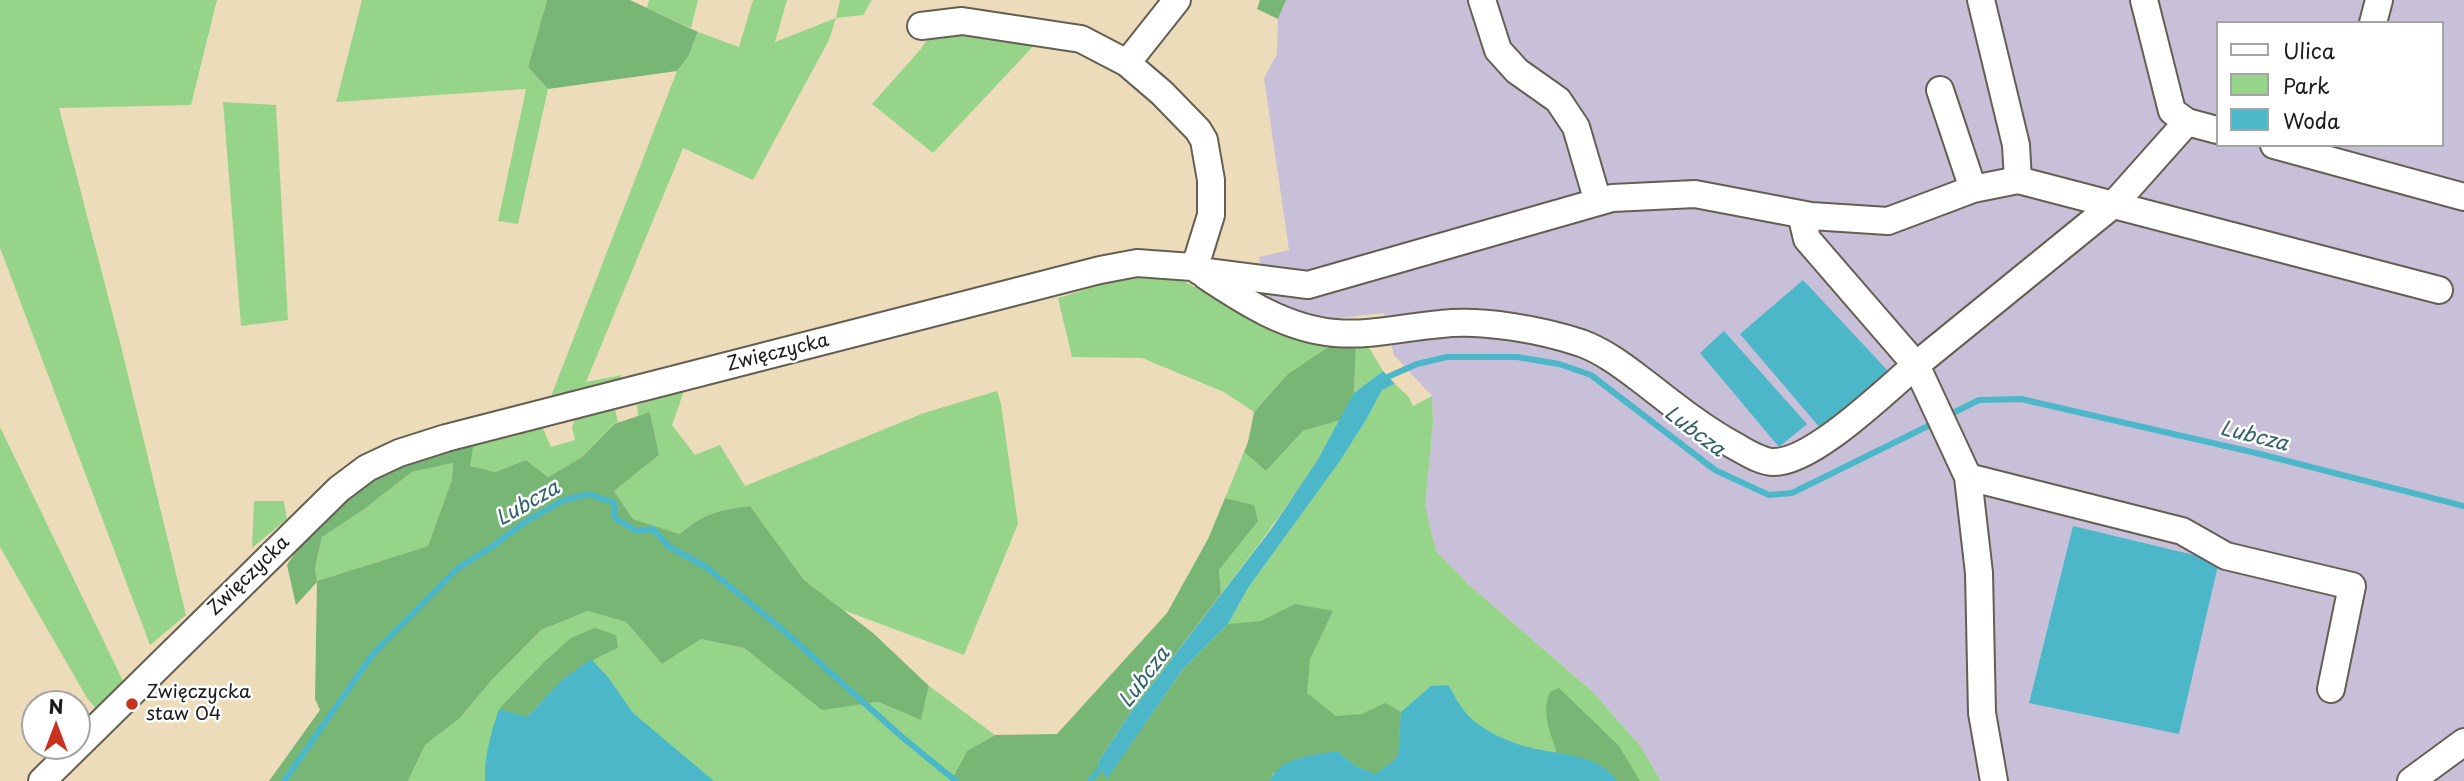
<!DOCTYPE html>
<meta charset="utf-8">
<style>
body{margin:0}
#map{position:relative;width:2464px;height:781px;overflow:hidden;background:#eddcb9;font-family:"Playpen Sans",sans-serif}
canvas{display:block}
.legend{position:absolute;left:2216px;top:21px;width:228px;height:126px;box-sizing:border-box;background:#fff;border:2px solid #a4a4a4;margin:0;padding:9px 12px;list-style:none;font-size:21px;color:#1c1c1c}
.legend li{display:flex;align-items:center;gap:14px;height:35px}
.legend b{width:35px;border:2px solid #a4a4a4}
.north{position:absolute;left:21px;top:690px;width:70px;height:70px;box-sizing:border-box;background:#fff;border:2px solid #a4a4a4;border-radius:50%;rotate:0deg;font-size:19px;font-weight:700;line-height:28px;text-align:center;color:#1c1c1c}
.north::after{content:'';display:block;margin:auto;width:24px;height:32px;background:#c8321e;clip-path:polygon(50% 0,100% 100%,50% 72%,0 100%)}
</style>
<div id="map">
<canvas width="2464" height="781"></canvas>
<ul class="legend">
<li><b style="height:9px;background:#fff"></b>Ulica</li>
<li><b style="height:19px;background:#96d48a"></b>Park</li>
<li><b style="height:19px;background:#4db7ca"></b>Woda</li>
</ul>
<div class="north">N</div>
</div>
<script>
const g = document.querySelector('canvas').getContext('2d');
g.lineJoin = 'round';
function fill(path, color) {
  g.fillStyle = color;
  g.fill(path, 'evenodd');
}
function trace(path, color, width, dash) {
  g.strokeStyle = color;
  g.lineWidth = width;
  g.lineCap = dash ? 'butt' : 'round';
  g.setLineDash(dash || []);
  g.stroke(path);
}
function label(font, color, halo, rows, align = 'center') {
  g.font = font + ' "Playpen Sans",sans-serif';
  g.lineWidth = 5;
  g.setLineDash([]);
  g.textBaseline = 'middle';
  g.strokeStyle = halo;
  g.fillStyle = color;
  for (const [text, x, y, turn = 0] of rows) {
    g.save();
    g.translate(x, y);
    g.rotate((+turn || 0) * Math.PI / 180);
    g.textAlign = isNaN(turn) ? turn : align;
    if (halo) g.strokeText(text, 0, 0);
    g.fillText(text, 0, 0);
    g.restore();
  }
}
fill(new Path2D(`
 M1286 0H2464V781H1661L1641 747 1593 692 1469 585 1436 551 1425 506 1433 424 1432 396 1394 355 1384 313 1313 321 1271 306 1259 257 1289 250 1264 78 1277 54 1278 19ZM2217 23H2441V145H2217Z`), '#c7c0d8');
fill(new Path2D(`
 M0 0H217L191 105 59 108 121 346 186 615 150 645 0 248Z
 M362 0H547L528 67 548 89 518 224 498 221 526 89 336 102Z
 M649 0H698L691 28 647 8Z
 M753 0H787L775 42 836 18 840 0H872L863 15 836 18 829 40 753 180 683 148 586 382 622 375 617 385 550 399 677 71 688 57 698 32 739 47Z
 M933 32 1040 39 933 153 872 104 920 50Z
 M223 102 276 105 288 320 241 326Z
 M1142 272 1185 282 1245 313 1331 345 1288 374 1254 412 1224 392 1142 358 1072 357 1058 298Z
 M1356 345 1370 349 1383 371 1354 393Z
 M1395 384 1409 397 1413 406 1432 396 1433 424 1425 506 1436 551 1469 585 1593 692 1641 747 1661 781H1106L1228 624 1248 588 1340 461 1366 420 1382 390Z
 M684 391 672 425 695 455 720 445 745 486 924 413 997 391 1001 404 1018 524 964 655 843 610 804 580 750 506C720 510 703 513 680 534L633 519 614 491 659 455 650 412 638 416 637 405Z
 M614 405 618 422 613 424 582 457 548 477 526 460 495 472 469 466 474 441 542 426 551 447 575 440 572 427 575 419Z
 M1341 420C1306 482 1264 538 1221 594L1219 570 1257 521 1253 505 1225 498 1244 452 1266 471 1303 431Z
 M0 427 124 683 98 711 87 698 0 547Z
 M453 463 452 479 428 546 317 581 315 568 322 537 363 510 412 472Z
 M254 501H284L287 519 252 548Z
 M588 611 626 622 662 664 701 639 744 648 822 709 878 702 921 720 929 686 995 735 967 751 951 781H408L425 745 460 718 491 681 541 630Z`), '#96d48a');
fill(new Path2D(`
 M547 0H630L698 32 688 57 677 71 548 89 528 67Z
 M1260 0H1286L1278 19 1257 9Z
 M1331 345H1356L1354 393 1341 420 1303 431 1266 471 1244 452 1248 442 1254 412 1288 374Z
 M650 412 659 455 614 491 633 519 680 534C703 513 720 510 750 506L804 580 873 633 929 686 921 720 878 702 822 710 744 648 701 639 662 664 626 622 588 611 541 630 491 681 460 718 425 745 408 781H269L320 710 315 699 317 582 296 605 287 565 318 517 371 477 416 455 474 441 470 466 495 472 526 460 548 477 582 457 614 424ZM453 463 452 479 428 546 317 581 315 568 322 537 363 510 412 472Z
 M1225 498 1254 505 1258 521 1219 570 1221 594 1131 712 1098 762 1107 778 1183 669 1228 624 1261 621 1295 604 1333 611 1310 659 1307 693 1336 716 1362 714 1385 703 1401 712 1398 757 1376 774 1354 765 1336 751 1273 773 1269 781H951L967 751 995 735 1057 734 1167 613 1208 539Z
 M595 628 616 635 618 648C577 665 557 685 527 717L499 709 545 661 571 638Z
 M1559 688 1619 746 1640 781H1617C1604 761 1580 758 1557 753 1550 731 1541 714 1550 692Z`), '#78b676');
fill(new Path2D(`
 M1803 280 1889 372 1821 429 1740 334Z
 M1724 331 1807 424 1779 447 1700 353Z
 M1383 371 1395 384 1382 390 1366 420 1340 461 1248 588 1228 624 1183 669 1107 779 1098 762 1131 712 1272 528 1318 459 1354 393Z
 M2073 526 2219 561 2179 734 2029 703Z
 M591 659 608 677 633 713 714 781H485C484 756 491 733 499 709L527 717 562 680Z
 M1448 685C1454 694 1459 705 1466 713 1479 729 1508 742 1528 747 1557 755 1599 753 1617 781H1269C1282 757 1312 755 1337 751L1354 765 1376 774 1398 757 1401 712 1431 686Z`), '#4db7ca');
trace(new Path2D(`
 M1383 379 1417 364 1447 357H1517L1559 364 1591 375 1715 470 1769 495 1792 493 1934 423
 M1947 416 1979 400 2021 399 2256 453 2464 506
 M284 781 373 654 458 568 490 548 525 522 564 500 589 494 614 503 615 518 636 531 653 529 668 546 706 567 783 630 902 737 956 781
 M1090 781 1106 761`), '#4db7ca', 6);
const minor = new Path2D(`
 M1482 0 1498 50 1517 71 1558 100 1576 127 1598 202
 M1981 0 2016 145 2018 180
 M2144 0 2172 111 2187 122
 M2373 23 2379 0
 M1127 63 1177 0
 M1940 90 1973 189
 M2274 145 2464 197
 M1801 214 1807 239 1916 365 2114 204 2187 122 2217 130
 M1199 271 1308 285 1612 198 1695 194 1811 216 1888 221 1973 189 2018 180 2439 290
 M1206 276C1245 302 1287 329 1335 333 1371 336 1405 327 1441 324 1482 319 1542 330 1581 343 1606 352 1628 370 1648 385 1676 407 1704 429 1735 446 1746 452 1761 462 1774 462 1813 462 1884 392 1916 365L1968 477 1979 573 1982 713 1994 781
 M1968 477 2182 531 2226 556 2352 586 2331 689
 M42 781 339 489 367 468 399 453 446 438 1100 270 1137 263 1192 267 1198 257 1211 215V180L1204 140 1198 130 1162 93 1127 63 1081 39 962 21 921 26
 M2411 781 2464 742`);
trace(minor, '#655f53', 30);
trace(minor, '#fff', 26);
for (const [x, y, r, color] of [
 [132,704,7,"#c8321e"]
]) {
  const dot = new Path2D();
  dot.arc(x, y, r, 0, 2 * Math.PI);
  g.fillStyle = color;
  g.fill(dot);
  trace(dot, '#fff', 2.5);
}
label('19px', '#1c1c1c', '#fff', [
 ["Zwięczycka",778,353,-14],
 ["Zwięczycka",249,576,-44]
]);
label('19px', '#1c1c1c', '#fff', [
 ["Zwięczycka",146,693],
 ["staw 04",146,715]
], 'left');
label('italic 21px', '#32626a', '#fff', [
 ["Lubcza",1694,432,37],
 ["Lubcza",2254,437,14],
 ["Lubcza",528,504,-30],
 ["Lubcza",1145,678,-53]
]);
</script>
